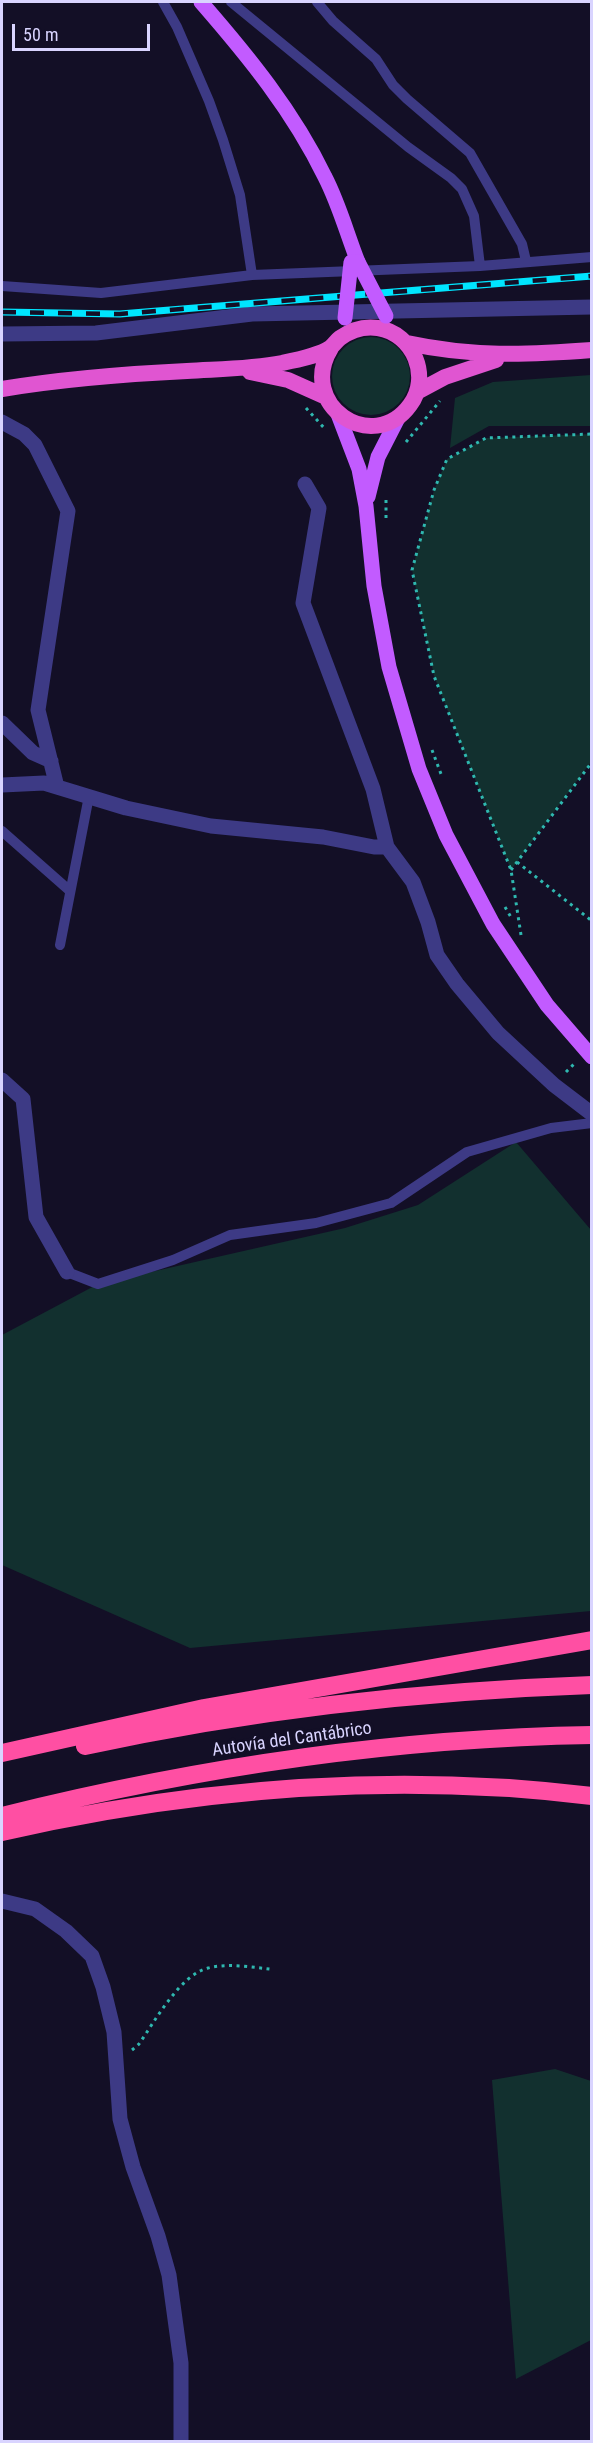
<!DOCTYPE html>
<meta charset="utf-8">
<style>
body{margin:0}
#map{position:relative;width:593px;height:2443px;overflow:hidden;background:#130f26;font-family:"Roboto Condensed",sans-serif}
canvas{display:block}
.frame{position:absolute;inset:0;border:3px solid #d9d4ff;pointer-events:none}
.scale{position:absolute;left:12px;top:24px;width:138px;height:27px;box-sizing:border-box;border:3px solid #d9d4ff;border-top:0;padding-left:8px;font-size:18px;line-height:21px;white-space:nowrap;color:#d9d4ff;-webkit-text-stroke:4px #130f26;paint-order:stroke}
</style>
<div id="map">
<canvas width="593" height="2443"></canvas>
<div class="frame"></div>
<div class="scale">50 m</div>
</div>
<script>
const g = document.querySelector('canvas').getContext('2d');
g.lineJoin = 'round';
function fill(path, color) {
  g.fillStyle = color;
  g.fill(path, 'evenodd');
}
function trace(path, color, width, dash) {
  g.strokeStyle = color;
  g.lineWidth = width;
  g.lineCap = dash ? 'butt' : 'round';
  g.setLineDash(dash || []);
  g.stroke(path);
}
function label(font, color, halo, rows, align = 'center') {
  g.font = font + ' "Roboto Condensed",sans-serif';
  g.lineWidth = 6;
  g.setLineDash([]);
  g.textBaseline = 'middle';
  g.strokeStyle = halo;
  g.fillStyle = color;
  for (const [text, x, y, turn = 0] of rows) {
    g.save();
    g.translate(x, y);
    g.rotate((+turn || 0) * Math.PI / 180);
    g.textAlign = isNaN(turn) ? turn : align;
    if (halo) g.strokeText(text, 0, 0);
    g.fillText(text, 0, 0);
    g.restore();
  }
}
fill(new Path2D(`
 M332 376a39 39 0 1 1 78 0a39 39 0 1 1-78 0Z
 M591 375V426H489L450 448 455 398 493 382Z
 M591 434V762L511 870 434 676 412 570 434 490 447 459 486 438Z
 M516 1142 591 1230V1611L190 1648 2 1565V1335L98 1284 345 1228 418 1205Z
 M555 2069 591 2081V2340L516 2379 492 2080Z`), '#12302f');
trace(new Path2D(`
 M306 408 326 430
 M406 442 440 401
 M386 518V500
 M432 750 441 774
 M517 862 592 921
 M511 870 592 762
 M505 907 512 919
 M521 935 511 870 434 676 412 570 434 490 447 459 486 438 592 434
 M566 1072 575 1063
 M132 2050 139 2044C155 2021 180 1975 208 1968 228 1963 250 1967 270 1969`), '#2fb8b0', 3, [3, 4.5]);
trace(new Path2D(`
 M163 2 177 27 209 101 223 140 240 195 252 275
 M231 2 408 147 451 178 462 189 474 216 480 266
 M317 2 333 21 376 59 393 85 407 99 470 153 522 244 526 261
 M2 286 101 293 252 275 480 266 592 257
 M2 831 70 891
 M60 945 89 796
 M67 1272 98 1284 173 1260 230 1235 316 1223 391 1203 467 1152 551 1128 592 1123`), '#3d3a85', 10);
trace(new Path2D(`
 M2 334 96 333 252 314 592 307
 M2 422 24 434 35 445 68 511 38 710 57 787
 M305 484 319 508 303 603 373 789 387 847
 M2 723 33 753 51 761
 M2 785 44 783 126 808 211 826 323 837 374 847H387L413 882 428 922 437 955 457 984 498 1033 554 1085 592 1114
 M2 1080 23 1099 36 1217 67 1272
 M2 1901 35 1909 66 1931 92 1956 103 1987 114 2032 120 2119 133 2167 158 2236 169 2275 181 2363V2442`), '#3d3a85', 15);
trace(new Path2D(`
 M201 2C248 56 293 111 325 177 339 204 347 234 358 262
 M338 414 359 469 366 506 374 586 389 667 419 769 446 835 493 924 547 1005 592 1057
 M368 497 378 457 398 418`), '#c25bff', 15);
trace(new Path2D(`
 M407 343C472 357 526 355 592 350
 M250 372 288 380 326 397
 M2 389C62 379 125 374 187 371 219 369 251 369 282 363 297 360 318 356 330 348 334 345 336 341 340 338 351 330 365 326 378 328 414 334 431 377 410 405 373 456 296 405 331 348
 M417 392 445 377 496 360`), '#e055d1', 16);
trace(new Path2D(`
 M85 1746C251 1710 421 1691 592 1685
 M2 1753 204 1708 592 1640
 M2 1816C194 1768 393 1738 592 1735
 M2 1832C195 1788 394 1772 592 1796`), '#ff4fa3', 18);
const rail = new Path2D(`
 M2 312 120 314 592 276`);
trace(rail, '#00e5ff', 7);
trace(rail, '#130f26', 4.5, [14]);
trace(new Path2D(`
 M358 262 386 316
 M345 318 351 262`), '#c25bff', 15);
label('18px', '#d9d4ff', '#130f26', [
 ["Autovía del Cantábrico",292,1740,-8]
]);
</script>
